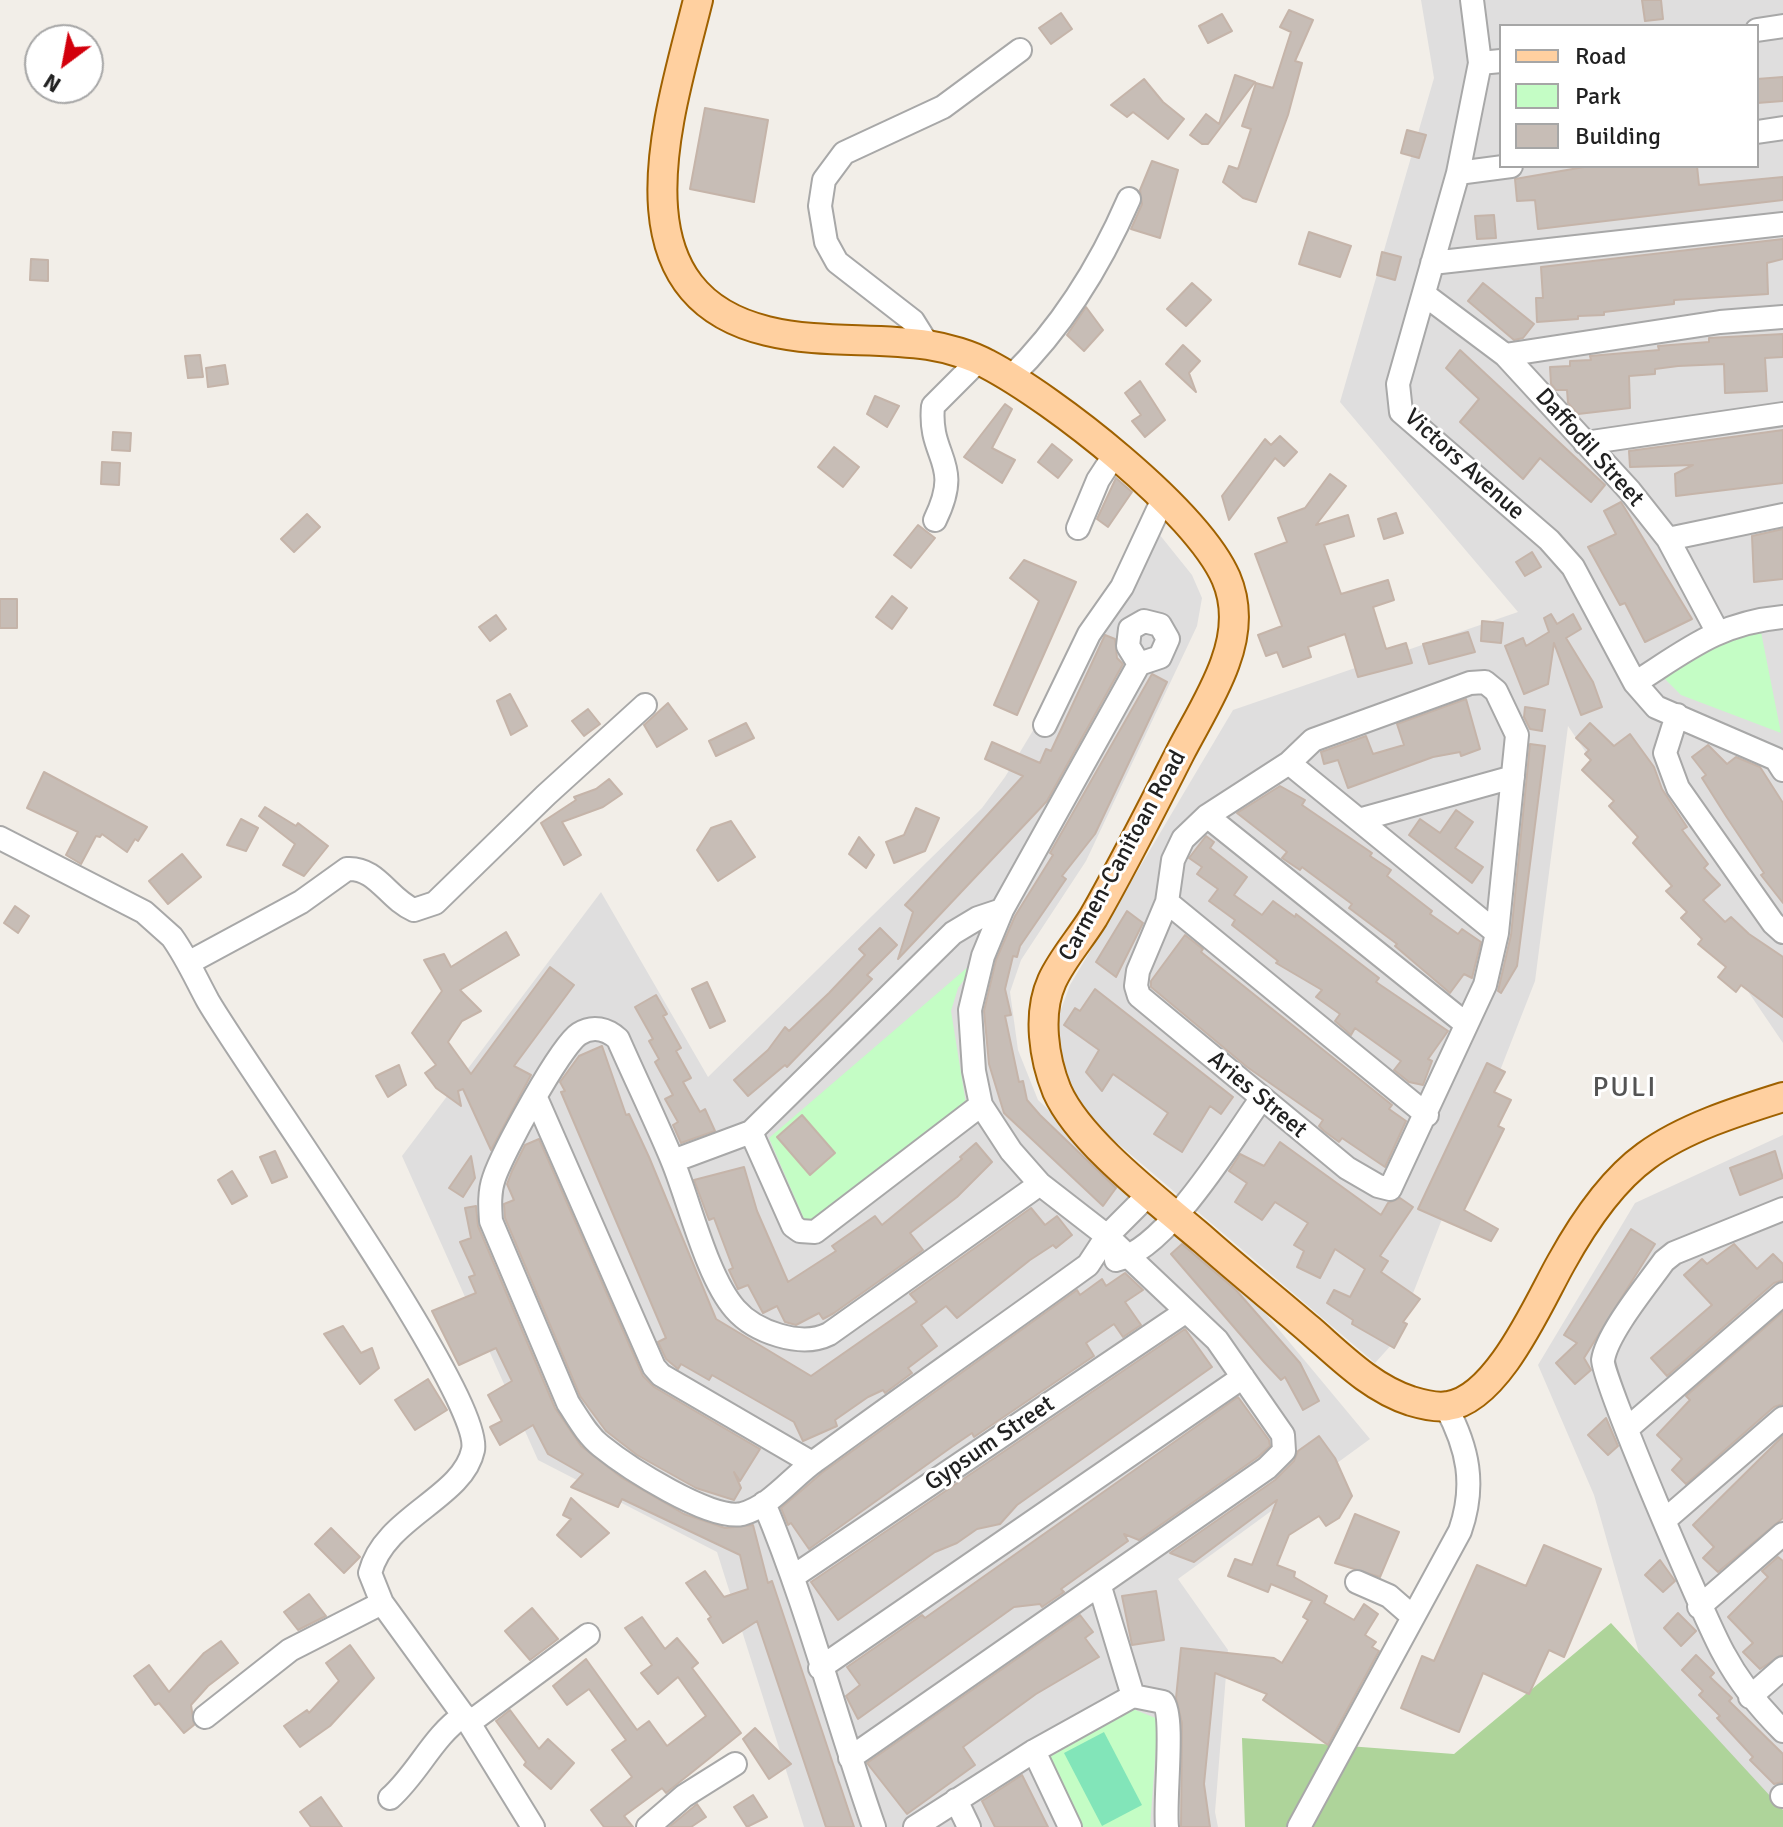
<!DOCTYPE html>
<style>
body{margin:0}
#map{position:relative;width:1783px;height:1827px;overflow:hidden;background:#f2eee8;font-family:Signika,sans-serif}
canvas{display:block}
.legend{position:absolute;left:1499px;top:24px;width:260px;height:144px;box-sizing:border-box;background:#fff;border:2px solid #a6a6a6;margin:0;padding:10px 14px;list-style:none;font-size:24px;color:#212121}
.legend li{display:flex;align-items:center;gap:16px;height:40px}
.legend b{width:40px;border:2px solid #a6a6a6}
.north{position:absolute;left:24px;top:24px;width:80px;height:80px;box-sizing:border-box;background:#fff;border:2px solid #a6a6a6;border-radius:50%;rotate:212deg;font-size:22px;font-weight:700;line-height:32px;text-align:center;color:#212121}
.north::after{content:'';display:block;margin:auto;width:28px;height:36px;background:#d3000c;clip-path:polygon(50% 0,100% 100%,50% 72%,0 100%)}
</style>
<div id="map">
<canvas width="1783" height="1827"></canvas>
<ul class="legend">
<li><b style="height:10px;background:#ffd0a0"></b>Road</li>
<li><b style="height:22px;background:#c4fdc5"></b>Park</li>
<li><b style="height:22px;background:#c7bdb6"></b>Building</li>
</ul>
<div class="north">N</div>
</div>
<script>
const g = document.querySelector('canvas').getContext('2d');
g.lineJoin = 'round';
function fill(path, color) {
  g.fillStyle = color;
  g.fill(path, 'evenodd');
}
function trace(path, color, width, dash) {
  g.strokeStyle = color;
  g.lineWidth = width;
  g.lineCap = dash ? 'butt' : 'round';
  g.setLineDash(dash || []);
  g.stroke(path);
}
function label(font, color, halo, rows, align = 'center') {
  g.font = font + ' Signika,sans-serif';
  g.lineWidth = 6;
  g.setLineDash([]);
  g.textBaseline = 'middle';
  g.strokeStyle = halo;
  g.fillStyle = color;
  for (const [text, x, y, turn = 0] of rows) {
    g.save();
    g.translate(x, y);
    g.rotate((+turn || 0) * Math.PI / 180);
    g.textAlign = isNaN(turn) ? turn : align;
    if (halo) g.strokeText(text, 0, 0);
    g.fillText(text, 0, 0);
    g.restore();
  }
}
fill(new Path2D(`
 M1421 0H1783V1043L1568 726 1535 981 1394 1342 1375 1363 1068 1101 1051 1037 1070 985 1233 710 1518 612 1340 402 1434 78ZM1501 26H1757V166H1501Z
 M1147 519 1192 575 1202 598 1197 626 1086 861 1021 960 1010 992 1018 1050 1038 1100 1251 1296 1370 1439 1178 1579 1228 1650 1215 1812 1218 1827H804L717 1552 538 1460 402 1156 601 892 708 1077 982 808 1005 777 1049 704Z
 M1783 1135V1827L1641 1660 1594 1495 1538 1365 1635 1203Z`), '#dfdede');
fill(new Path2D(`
 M1611 1623 1783 1810V1827H1245L1242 1738 1454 1754Z`), '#aed49a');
fill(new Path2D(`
 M1760 627 1781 733 1681 695 1662 676 1701 651Z
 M983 954 958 988 951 1011 966 1104 807 1226 769 1138Z
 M1133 1709 1158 1719 1150 1827H1078L1046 1759Z`), '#c4fdc5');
fill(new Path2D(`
 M1104 1732 1142 1805 1102 1826 1064 1753Z`), '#82e5b9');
const building = new Path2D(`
 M1642 0H1661L1663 19 1645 21Z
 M1289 10 1313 20 1295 61 1302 63 1288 115 1256 202 1243 198 1223 182 1229 166 1238 169 1251 129 1242 126 1256 83 1273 88 1291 32 1280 27Z
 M1061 13 1072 29 1051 44 1039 28Z
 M1222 14 1232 31 1208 43 1199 26Z
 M1235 75 1255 82 1208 144H1202L1190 135 1206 114 1219 124Z
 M1783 77V101L1757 103V79Z
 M1144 79 1163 102 1184 119 1168 139 1133 112 1127 117 1111 105Z
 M705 108 768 120 754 202 690 189Z
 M1407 130 1426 135 1419 158 1401 153Z
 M1152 161 1178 170 1160 238 1131 229 1142 204 1140 190Z
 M1590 166H1697L1699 185 1783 177V200L1538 229 1535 200 1517 201 1515 179Z
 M1494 215 1496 238 1477 239 1475 216Z
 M1309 232 1351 246 1340 277 1299 264Z
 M1783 239V259L1767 263 1768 294 1674 300V304L1604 312V315L1578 316V319L1537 322 1536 298H1543L1541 267Z
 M1382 252 1401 257 1395 280 1377 275Z
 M31 259 48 260V281L30 280Z
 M1192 283 1211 300 1186 326 1167 309Z
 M1483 283 1534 324 1523 338 1514 340 1468 301Z
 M1086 307 1103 330 1084 351 1067 335Z
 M1783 334V357L1765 358 1767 391 1725 393 1724 364 1678 366 1655 369V374L1629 376 1630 408 1578 414 1568 403 1567 390H1556L1551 384 1550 367 1570 366V361L1591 360 1590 356 1659 350 1658 346 1709 342V338Z
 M1183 345 1200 361 1189 373 1196 392 1166 364Z
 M1460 350 1605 485 1591 502 1540 458 1523 479 1460 422 1479 399 1446 368Z
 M200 355 203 377 188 378 185 356Z
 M225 365 228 384 208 387 206 368Z
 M1140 381 1165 420 1145 437 1132 421 1141 415 1125 393Z
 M875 396 899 406 887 427 867 414Z
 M1005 404 1012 409 992 448 1015 460 1002 483 964 457Z
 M1783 430V483L1676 496 1675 474 1693 465 1630 467 1629 451Z
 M113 432 131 433 130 451 112 450Z
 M1280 436 1297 452 1284 466 1275 458 1229 520 1222 496 1265 439 1271 445Z
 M1052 444 1072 460 1058 478 1038 462Z
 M834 447 859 467 843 487 818 467Z
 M102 462 120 463 119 485 101 484Z
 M1330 474 1346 486 1316 525 1348 515 1354 536 1324 545 1341 594 1388 580 1394 600 1373 607 1386 649 1406 643 1412 663 1358 677 1345 634 1308 647 1311 657 1283 667 1277 652 1266 656 1258 635 1282 626 1255 554 1287 542 1278 518 1305 508Z
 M1116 478 1132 492 1108 527 1097 519Z
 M1621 502 1692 619 1645 642 1625 603 1620 605 1588 547 1616 534 1604 511Z
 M1396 513 1403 533 1384 539 1378 519Z
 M307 514 320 527 294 552 281 539Z
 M918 525 935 538 911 568 894 555Z
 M1783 529V579L1754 582 1752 536Z
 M1532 552 1541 567 1525 576 1516 562Z
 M1024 560 1076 582 1017 715 994 705 1039 601 1010 578Z
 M892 596 907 608 892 629 876 617Z
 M0 599H17V628H0Z
 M1551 614 1557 624 1573 614 1581 629 1566 638 1593 682 1602 707 1581 715 1554 643 1548 684 1524 694 1505 646 1523 638 1526 646 1549 632 1544 618Z
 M496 615 506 629 490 641 479 627Z
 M1482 621 1503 623 1501 643 1481 641Z
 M1468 632 1475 652 1429 664 1423 644Z
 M1105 635 1115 639 1117 658 1123 664 1047 801 898 959 913 912 905 905 1023 776 985 759 992 742 1040 763 1046 749 1051 751Z
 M1152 674 1167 682 1095 834 1062 876 1066 879 1020 946 1017 957 1013 956 1005 989 1011 1015 1005 1016 1019 1082 1023 1081 1027 1100 1040 1115 1116 1188 1103 1206 1004 1113 989 1064 984 1011 996 960 1015 916 1053 855 1050 853Z
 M510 694 527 726 511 735 497 701Z
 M1466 699 1480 749 1461 756 1460 752 1433 757 1348 788 1338 760 1324 764 1321 752 1366 736 1373 754 1404 745 1397 724Z
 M668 703 687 729 657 747 644 725Z
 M1525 707 1545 710 1542 731 1530 729 1524 717Z
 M588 709 600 724 584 736 572 721Z
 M746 723 754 738 716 756 709 741Z
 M1590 723 1614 746 1630 734 1654 767 1662 789 1687 827 1682 830 1708 864 1704 868 1720 885 1703 900 1725 922 1731 917 1749 934 1783 957V1017L1741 985 1736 992 1718 977 1726 967 1698 944 1702 939 1681 918 1687 912 1666 891 1672 886 1633 843 1638 837 1609 806 1614 801 1582 770 1591 760 1585 754 1589 750 1576 738Z
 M1530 744 1545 746 1517 966 1501 993 1498 991 1511 935Z
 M1708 745 1727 764 1736 757 1760 767 1783 803V903L1761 875 1764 873 1726 816 1702 778 1706 775 1692 757Z
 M44 772 147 827 138 841 135 839 127 852 102 834 100 837 96 836 81 864 66 855 78 832 27 808Z
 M609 779 622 794 603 807 562 822 581 855 564 865 541 823 576 800 574 797 596 789Z
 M1280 786 1305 800 1302 805 1372 853 1370 856 1391 870 1387 876 1432 911 1430 914 1458 934 1462 929 1481 942 1472 978 1464 974 1450 993 1395 946 1397 944 1349 908 1352 904 1302 867 1300 870 1282 858 1287 852 1237 813Z
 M265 807 296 826 298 823 328 846 304 876 283 865 295 844 259 816Z
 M916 808 939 818 925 851 894 863 886 842 904 835Z
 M1456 810 1473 822 1455 848 1483 867 1472 883 1409 835 1420 819 1440 833Z
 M241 819 258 828 246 851 227 845Z
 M731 821 755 857 718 881 697 850 711 828Z
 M1206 836 1214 842 1210 848 1247 877 1234 895 1262 915 1273 901 1295 917 1296 914 1379 978 1376 982 1448 1031 1428 1059 1432 1061 1423 1085 1409 1082 1394 1070 1401 1061 1355 1028 1351 1035 1335 1021 1340 1014 1316 997 1322 990 1276 963 1278 961 1232 925 1235 920 1209 901 1218 889 1197 874 1202 867 1189 858Z
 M859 837 874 855 866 868 849 854Z
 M182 854 201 877 168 904 149 881Z
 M15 906 29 916 18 933 4 923Z
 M1127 911 1143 923 1116 977 1096 962Z
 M880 928 897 945 867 975 872 979 787 1067 785 1065 748 1096 734 1080 768 1050 785 1027 789 1031 829 993 865 955 859 949Z
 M506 932 519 955 460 990 481 1011 462 1021 448 1042 471 1074 550 967 574 985 514 1066 531 1075 491 1150 463 1089 458 1091 461 1106 436 1088 425 1073 436 1065 412 1033 442 991 424 960 444 954 451 967Z
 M1185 935 1203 949 1201 952 1392 1105 1389 1109 1406 1121 1385 1167 1342 1138 1339 1142 1324 1131 1319 1126 1323 1120 1247 1067 1151 987V981Z
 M707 982 725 1021 710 1028 692 989Z
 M1095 989 1233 1097 1221 1114 1210 1106 1182 1152 1154 1134 1168 1113 1113 1074 1102 1091 1086 1072 1099 1050 1064 1025 1075 1008 1080 1011Z
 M656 995 667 1014 663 1016 681 1048 676 1051 691 1078 683 1082 700 1112 705 1109 715 1131 681 1143 673 1125 678 1122 665 1099 673 1095 655 1062 659 1059 649 1041 653 1039 635 1007Z
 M602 1046 626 1115 629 1114 649 1157 716 1319 811 1376 917 1302 910 1294 1031 1208 1045 1225 1057 1216 1072 1235 1056 1248 1053 1245 1030 1260 957 1318 946 1306 921 1325 937 1346 908 1368 912 1373 885 1393 883 1390 868 1397 835 1420 837 1426 803 1441 794 1422 712 1375 709 1380 681 1364 678 1369 666 1359 658 1342 666 1338 561 1092 565 1091 560 1082 579 1056Z
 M1487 1063 1505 1072 1494 1092 1511 1100 1498 1126 1504 1129 1464 1210 1498 1229 1491 1241 1418 1209Z
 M399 1065 406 1085 388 1097 376 1076Z
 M802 1115 835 1153 810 1175 777 1137Z
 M539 1139 643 1376 654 1387 760 1449 740 1481 734 1472 741 1488 734 1500 696 1488 637 1455 606 1431 580 1396 505 1218 504 1204 514 1200 507 1184 512 1171 525 1145Z
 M1280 1142 1381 1215 1388 1203 1400 1198 1413 1207 1380 1256 1388 1261 1381 1272 1420 1299 1403 1322 1407 1324 1394 1348 1352 1324 1353 1320 1327 1303 1334 1290 1350 1297 1365 1269 1335 1249 1320 1278 1297 1267 1304 1251 1294 1245 1308 1223 1275 1202 1262 1220 1235 1202 1247 1183 1229 1171 1240 1154 1264 1166Z
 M976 1143 992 1162 957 1197 910 1233 923 1250 834 1313 823 1319 819 1313 796 1325 785 1322 777 1306 763 1313 748 1285 738 1289 729 1270 733 1268 714 1218 709 1220 694 1180 744 1167 757 1211 788 1282 836 1251 832 1246 875 1216 882 1225 962 1159 960 1157Z
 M275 1151 287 1177 272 1183 260 1157Z
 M1775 1151 1783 1178 1740 1195 1730 1168Z
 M471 1156 475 1178 463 1197 449 1188Z
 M232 1171 247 1196 232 1204 218 1180Z
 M476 1206 478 1226 555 1408 581 1446 622 1478 684 1514 725 1528 753 1525 768 1583 772 1581 854 1827H826L757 1621 723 1643 708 1619 711 1617 686 1583 705 1571 724 1597 748 1589 740 1555 622 1499 618 1507 571 1487 583 1474 548 1454 533 1425 500 1445 490 1427 502 1421 488 1395 512 1381 496 1348 459 1365 432 1311 476 1293 469 1277 475 1275 460 1242 471 1238 465 1208Z
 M1631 1229 1655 1244 1584 1358 1591 1370 1575 1384 1556 1363 1577 1343 1564 1335Z
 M1182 1244 1236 1290 1300 1363 1319 1401 1303 1410 1285 1377 1281 1380 1264 1362 1171 1254Z
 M1734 1244 1757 1269 1773 1254 1783 1264V1280L1774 1283 1667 1376 1651 1358 1712 1305 1684 1275 1702 1259 1707 1264Z
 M1125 1273 1143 1290 1125 1302 1141 1325 1123 1337 1114 1324 1086 1343 1094 1356 974 1437 972 1433 953 1446 809 1549 791 1523 788 1525 781 1508 823 1472 1077 1290 1080 1295 1102 1279 1106 1286Z
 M1783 1312V1404L1774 1407 1686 1484 1672 1470 1682 1459 1657 1435 1690 1400 1686 1396Z
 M343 1326 361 1353 372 1348 379 1368 360 1384 324 1334Z
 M1185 1329 1212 1367 1017 1505 1000 1524 977 1529 957 1543 935 1552 838 1620 811 1582Z
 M428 1379 447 1410 415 1430 395 1400Z
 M1238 1397 1269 1440 1270 1446 1258 1457 1139 1540 1124 1534 1128 1541 1061 1589 1064 1592 1042 1607 1040 1604 1014 1607 858 1719 846 1696 860 1685 847 1667 922 1615 925 1618Z
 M1606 1418 1618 1446 1608 1455 1588 1435Z
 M1319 1436 1335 1458 1352 1496 1339 1518 1326 1526 1319 1516 1289 1535 1277 1565 1295 1572 1294 1577 1327 1596 1324 1603 1354 1620 1364 1604 1378 1614 1365 1635 1376 1642 1372 1647 1379 1651 1328 1745 1263 1700 1267 1694 1215 1673 1204 1784 1210 1827H1181L1182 1723 1176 1698 1181 1648 1274 1658 1282 1663 1308 1620 1303 1617 1312 1601 1271 1584 1268 1592 1228 1576 1235 1559 1252 1565 1277 1500 1194 1562 1170 1553 1275 1480 1294 1461 1298 1451Z
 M1783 1436V1518L1718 1572 1703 1558 1714 1547 1693 1525Z
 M571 1498 609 1533 581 1557 557 1535 571 1519 563 1515Z
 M1355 1514 1399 1532 1380 1577 1335 1563Z
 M331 1528 360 1557 344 1573 315 1544Z
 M1544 1545 1601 1569 1564 1657 1549 1650 1529 1694 1483 1673 1459 1732 1401 1708 1422 1656 1434 1661 1477 1565 1526 1586Z
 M1778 1557 1783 1561V1654L1760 1669 1743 1652 1753 1643 1728 1617 1768 1577 1762 1571Z
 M1660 1560 1675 1581 1663 1592 1645 1575Z
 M1156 1591 1164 1640 1132 1645 1122 1596Z
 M309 1594 326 1616 298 1630 284 1612Z
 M532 1608 558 1639 530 1660 505 1631Z
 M1678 1613 1696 1631 1681 1646 1664 1628Z
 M1080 1615 1093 1632 1085 1638 1099 1657 1036 1694 963 1747 975 1765 907 1814 867 1763Z
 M642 1617 665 1649 677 1638 698 1663 692 1668 741 1733 666 1793 662 1788 624 1816 633 1827H604L591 1810 632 1777 612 1750 626 1740 589 1689 567 1705 553 1686 586 1659 637 1730 649 1721 667 1746 706 1716 678 1677 658 1694 641 1673 652 1665 625 1628Z
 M221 1641 238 1663 208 1686 191 1705 194 1725 184 1733 159 1703 155 1705 134 1676 149 1665 169 1692 204 1653Z
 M350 1645 374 1678 330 1726 300 1747 284 1726 307 1710 309 1713 339 1681 326 1663Z
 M1696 1655 1714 1673 1710 1677 1732 1698 1729 1701 1783 1754V1782L1774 1784 1750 1760 1753 1757 1717 1718 1720 1716 1699 1695 1703 1691 1682 1670Z
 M510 1710 539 1749 548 1739 574 1763 551 1789 524 1765 526 1762 496 1721Z
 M755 1728 791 1764 769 1779 743 1739Z
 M1022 1775 1048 1827H995L982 1801Z
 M753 1795 767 1817 747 1827 734 1807Z
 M321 1797 342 1827H311L300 1812Z
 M697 1804 706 1817 691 1827H669Z`);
fill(building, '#c7bdb6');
trace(building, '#c5b4a9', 2);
const minor = new Path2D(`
 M1472 0 1480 63 1458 173 1398 384 1401 412 1549 540 1573 567 1635 683 1656 707 1776 759 1783 770
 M1757 30 1783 26
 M1480 63 1501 61
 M1757 132 1783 128
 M1458 173 1511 166
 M1432 263 1783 224
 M1425 295 1505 355 1630 491 1668 539 1717 631
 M928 345 913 321 837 262 826 242 820 206 824 180 844 153 943 107 1020 50
 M1505 355 1720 322 1783 317
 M1011 377C1063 326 1100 266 1129 199
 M1585 443 1783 414
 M935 520C964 461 928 459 933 406L980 359
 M1078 528 1098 480 1115 454
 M1668 539 1783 515
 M1485 682 1496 691 1517 735 1497 933 1485 985 1390 1189 1378 1186 1347 1168 1139 996 1136 986 1138 971 1167 902 1173 860 1183 839 1207 816 1289 763 1313 740 1470 683Z
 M1635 683C1687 650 1718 623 1783 617
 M1677 715 1665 753 1678 788 1773 923 1783 932
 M1045 725 1089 634 1122 587 1164 497
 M1289 763 1497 933
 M1207 816 1466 1024
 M1362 819 1513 777
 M0 838 144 912 172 937C187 958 196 979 208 1001 248 1070 484 1397 473 1450 463 1498 384 1517 370 1573L382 1603 469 1723 533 1827
 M1167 902 1427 1115
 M190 962 301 902 347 869C377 867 388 899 414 910L435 903 546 795 645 705
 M536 1098 654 1367 661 1375 812 1463
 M981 1105 815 1232 800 1231 793 1226 751 1132 953 933 978 918 1002 910
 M673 1161 751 1132
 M1040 1184 829 1334C801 1348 755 1332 735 1309 707 1277 690 1204 673 1162 656 1121 636 1080 618 1039 607 1029 593 1025 579 1034 560 1046 502 1154 494 1178 489 1192 490 1207 491 1221L568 1403C578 1418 587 1435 601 1446 627 1467 710 1521 742 1514 770 1507 792 1477 815 1461 905 1395 997 1331 1088 1265L1107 1236 1150 1193
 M1783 1209 1674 1253 1664 1261C1647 1285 1607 1333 1603 1360 1601 1377 1707 1625 1724 1654 1740 1684 1759 1707 1783 1731
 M1116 1260C1166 1250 1231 1141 1261 1099
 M1628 1428 1783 1294
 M764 1503C808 1608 836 1719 874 1827
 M1666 1519 1783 1418
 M794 1576 1185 1312
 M1357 1582 1389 1596 1412 1616
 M1100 1587 1133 1696
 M1699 1607 1783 1534
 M820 1668 1243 1377
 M1750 1697 1783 1668
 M205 1717 290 1650 382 1603
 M469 1723 588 1635
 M1034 1751 1070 1827
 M850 1758 1267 1468 1284 1451 1283 1435 1217 1340 1107 1236 1040 1184 1011 1151 981 1105 974 1071 970 1010 983 956 1002 910 1139 664 1160 657 1168 639 1160 625 1144 621 1130 629 1128 646 1139 664
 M1782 1796H1783
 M390 1798C419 1772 432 1737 464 1715
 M956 1800 969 1827
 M648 1827 684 1796 735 1764
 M915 1827 1034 1751 1133 1696 1163 1702C1175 1716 1164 1800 1167 1827
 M1299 1827 1460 1531C1476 1485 1468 1448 1446 1407`);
const major = new Path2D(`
 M698 0C671 110 607 292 767 331 820 344 874 337 928 345 947 348 971 355 987 364 1054 399 1196 510 1226 578 1238 606 1235 636 1225 663 1214 694 1195 724 1180 753 1152 808 1124 864 1093 918 1080 939 1062 959 1052 981 1037 1014 1044 1059 1057 1091 1080 1143 1161 1203 1205 1241 1239 1271 1275 1300 1310 1330 1341 1357 1371 1388 1411 1401 1421 1404 1438 1408 1448 1406 1498 1399 1539 1302 1561 1263 1582 1225 1610 1182 1646 1156 1684 1128 1738 1111 1783 1097`);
trace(minor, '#a8a8a8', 26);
trace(major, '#9f6100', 32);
trace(minor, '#fff', 22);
trace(major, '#ffd0a0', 28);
label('24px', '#212121', '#fff', [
 ["Daffodil Street",1589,448,48],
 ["Victors Avenue",1464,465,42],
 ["Carmen-Canitoan Road",1123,856,-61],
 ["Aries Street",1257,1095,40],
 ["Gypsum Street",990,1444,-34]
]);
g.letterSpacing = '2px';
label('28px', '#545454', '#fff', [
 ["PULI",1625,1089]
]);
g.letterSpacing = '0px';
</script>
